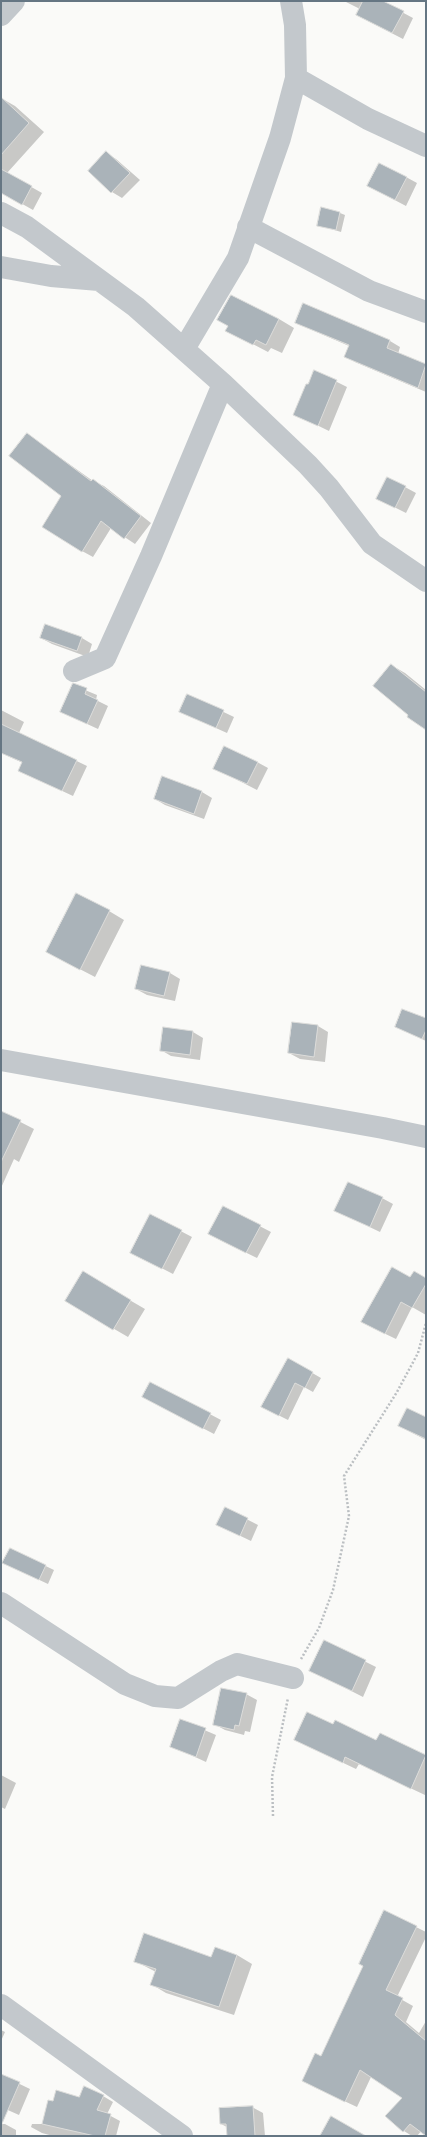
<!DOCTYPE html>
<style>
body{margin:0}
#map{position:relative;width:427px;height:2137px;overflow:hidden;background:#fafaf8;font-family:Lato,sans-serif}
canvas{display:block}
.frame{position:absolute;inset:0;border:2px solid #657683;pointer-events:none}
</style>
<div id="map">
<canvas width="427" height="2137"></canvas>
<div class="frame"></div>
</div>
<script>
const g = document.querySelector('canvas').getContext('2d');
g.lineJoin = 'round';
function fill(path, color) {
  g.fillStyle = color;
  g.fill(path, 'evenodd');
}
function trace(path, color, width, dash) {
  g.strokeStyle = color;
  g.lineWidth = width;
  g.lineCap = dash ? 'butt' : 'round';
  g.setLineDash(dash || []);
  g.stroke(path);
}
fill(new Path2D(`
 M344 1H381L413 18 403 39 368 21 360 9Z
 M1 98 15 106 44 132 7 173 1 170Z
 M106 153 116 159 140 180 122 198 112 192 89 171Z
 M10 175 42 193 33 210 1 192Z
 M406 177 417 183 406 206 368 186Z
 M340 213 345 215 341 232 318 225Z
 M304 305 390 341 400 347 398 354 426 365V392L355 362 345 356 349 346 296 323Z
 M279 319 294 328 282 353 271 348 268 352 226 330Z
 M315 371 347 387 329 431 294 414Z
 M27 434 93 481 104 486 151 523 135 544 111 528 93 557 82 551 63 495Z
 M405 487 416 493 406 513 388 504Z
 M46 625 82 638 92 644 88 657 52 644 41 638Z
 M391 665 405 673 426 690V729L409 715Z
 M73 685 97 695 96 700 108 706 98 729 61 712Z
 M188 695 234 717 227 733 180 712Z
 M1 710 24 722 19 733 87 766 73 796 30 776 23 763 1 753Z
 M257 762 268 768 257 790 214 768Z
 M202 792 212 798 204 819 165 805 155 799Z
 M109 911 124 920 95 977 47 952Z
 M142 966 170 973 180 979 175 1001 147 995 136 989Z
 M426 1019V1041L396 1027Z
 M293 1023 318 1026 328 1032 325 1062 300 1059 289 1053Z
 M164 1028 193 1032 203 1038 200 1060 171 1056 161 1050Z
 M1 1112 34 1129 19 1162 14 1159 1 1188Z
 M382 1198 393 1204 380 1232 336 1211Z
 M223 1207 271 1232 257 1258 220 1240Z
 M150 1215 192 1237 173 1274 142 1258Z
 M83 1273 145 1309 128 1337 66 1301Z
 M411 1278 426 1279V1315L412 1307 396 1339 373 1328Z
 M288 1359 321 1378 313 1392 304 1387 288 1420 270 1411Z
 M151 1383 221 1420 214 1434 143 1397Z
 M426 1418V1440L399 1426Z
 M225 1508 258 1525 251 1541 228 1530Z
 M10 1549 54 1570 48 1584 3 1563Z
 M324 1641 376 1667 363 1697 310 1670Z
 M246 1694 257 1700 250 1732 245 1731 244 1735 225 1730 214 1724Z
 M181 1720 216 1735 206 1762 171 1746Z
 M333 1726 377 1741 380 1734 426 1756 425 1795 359 1764 356 1769 295 1740Z
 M1 1775 16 1783 5 1809 1 1807Z
 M416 1927 426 1932V1937L397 1997 413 2006 406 2022 419 2033 426 2021V2133L422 2130 417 2136H412L404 2131 403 2098 371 2077 357 2107 314 2087 322 2057Z
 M216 1948 237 1955 252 1964 234 2015 166 1993 151 1984 156 1972 135 1961 212 1959Z
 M1 2030 5 2032 1 2041Z
 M1 2075 30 2089 19 2115 1 2107Z
 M103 2096 113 2102 107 2114 120 2121 116 2136H53L42 2133 31 2127 32 2124H43L54 2102Z
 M252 2107 263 2113 265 2136H228L227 2127 221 2124Z
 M1 2124H5L16 2130V2136H1Z`), '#0003');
const building = new Path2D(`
 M363 1H383L404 11 392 33 356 15Z
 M1 97 29 123 1 155Z
 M106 151 130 173 111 193 88 171Z
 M379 163 407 177 395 200 367 186Z
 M1 169 32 186 22 205 1 193Z
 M321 207 340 212 336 230 317 226Z
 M231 295 279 319 266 345 256 340 253 345 225 331 228 326 217 320Z
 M303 303 390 340 387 348 426 364 418 388 344 357 349 345 295 323Z
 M314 370 337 380 318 426 293 415 306 384H308Z
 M27 433 91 481 93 479 141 516 124 539 101 521 82 552 42 527 61 496 9 456Z
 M387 477 406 486 395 508 376 499Z
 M45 624 82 637 77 651 40 638Z
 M391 664 426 692V730L407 717 408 715 373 686Z
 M73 683 87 688 85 694 98 700 87 724 60 712Z
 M187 694 224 710 216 728 179 712Z
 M1 724 77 760 62 791 18 771 22 762 1 753Z
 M224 746 258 762 247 784 213 769Z
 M162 776 202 791 194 814 154 799Z
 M76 893 110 910 80 970 46 952Z
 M141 965 170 972 164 996 135 989Z
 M402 1009 426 1018V1030L422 1039 395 1027Z
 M292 1022 318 1025 314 1057 288 1053Z
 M163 1027 193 1031 190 1055 160 1051Z
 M1 1111 21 1120 1 1162Z
 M348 1182 383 1197 370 1227 334 1211Z
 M223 1206 261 1225 246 1253 208 1234Z
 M150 1214 182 1230 162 1269 130 1253Z
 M392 1267 410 1277 414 1271 426 1278V1284L412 1308 401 1302 385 1334 361 1322Z
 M83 1271 131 1300 113 1330 65 1301Z
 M288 1358 313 1372 305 1388 295 1383 279 1416 261 1407Z
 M150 1382 211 1413 203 1429 142 1397Z
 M407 1408 426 1417V1439L398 1426Z
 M225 1507 248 1518 240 1536 216 1525Z
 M10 1548 46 1565 39 1580 2 1563Z
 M324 1640 366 1660 352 1691 309 1671Z
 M221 1688 247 1693 239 1726 235 1725 234 1730 213 1725Z
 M307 1712 333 1724 335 1720 376 1740 380 1733 426 1755 411 1789 345 1757 343 1763 294 1740Z
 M180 1719 206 1728 196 1757 170 1747Z
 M384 1910 417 1926 386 1990 403 1998 395 2015 426 2041V2136L410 2124 403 2132 385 2116 402 2098 360 2070 345 2102 302 2081 315 2053 321 2056 363 1966 359 1964Z
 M144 1933 211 1957 215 1947 237 1955 219 2007 150 1985 156 1969 134 1962Z
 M1 2074 20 2082 1 2126Z
 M84 2086 104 2095 97 2110 111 2114 105 2136H95L42 2124 48 2100 53 2101 56 2090 79 2097Z
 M253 2106 255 2136H227L226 2124H220L219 2108Z
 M331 2116 366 2136H320Z`);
fill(building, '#aab3b9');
trace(building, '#dcdcda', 1);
trace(new Path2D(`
 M301 1659 319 1628 333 1590 349 1516 344 1476 397 1392 418 1353 426 1323
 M273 1816 272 1777 288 1698`), '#bbbfc2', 2.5, [2, 2]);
trace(new Path2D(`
 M1 15 14 1
 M296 78 368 119 426 146
 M1 213 27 227 136 307 223 384 308 465 329 488 372 544 426 581
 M248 227 369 291 426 312
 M1 267 51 276 99 280
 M184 349 238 258 280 138 296 78 295 25 291 1
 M74 671 105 658 151 556 223 384
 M1 1060 383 1128 426 1137
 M1 1603 125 1684 155 1696 178 1698 221 1671 237 1664 293 1678
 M1 2005 182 2136`), '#c3c8cc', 22);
</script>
